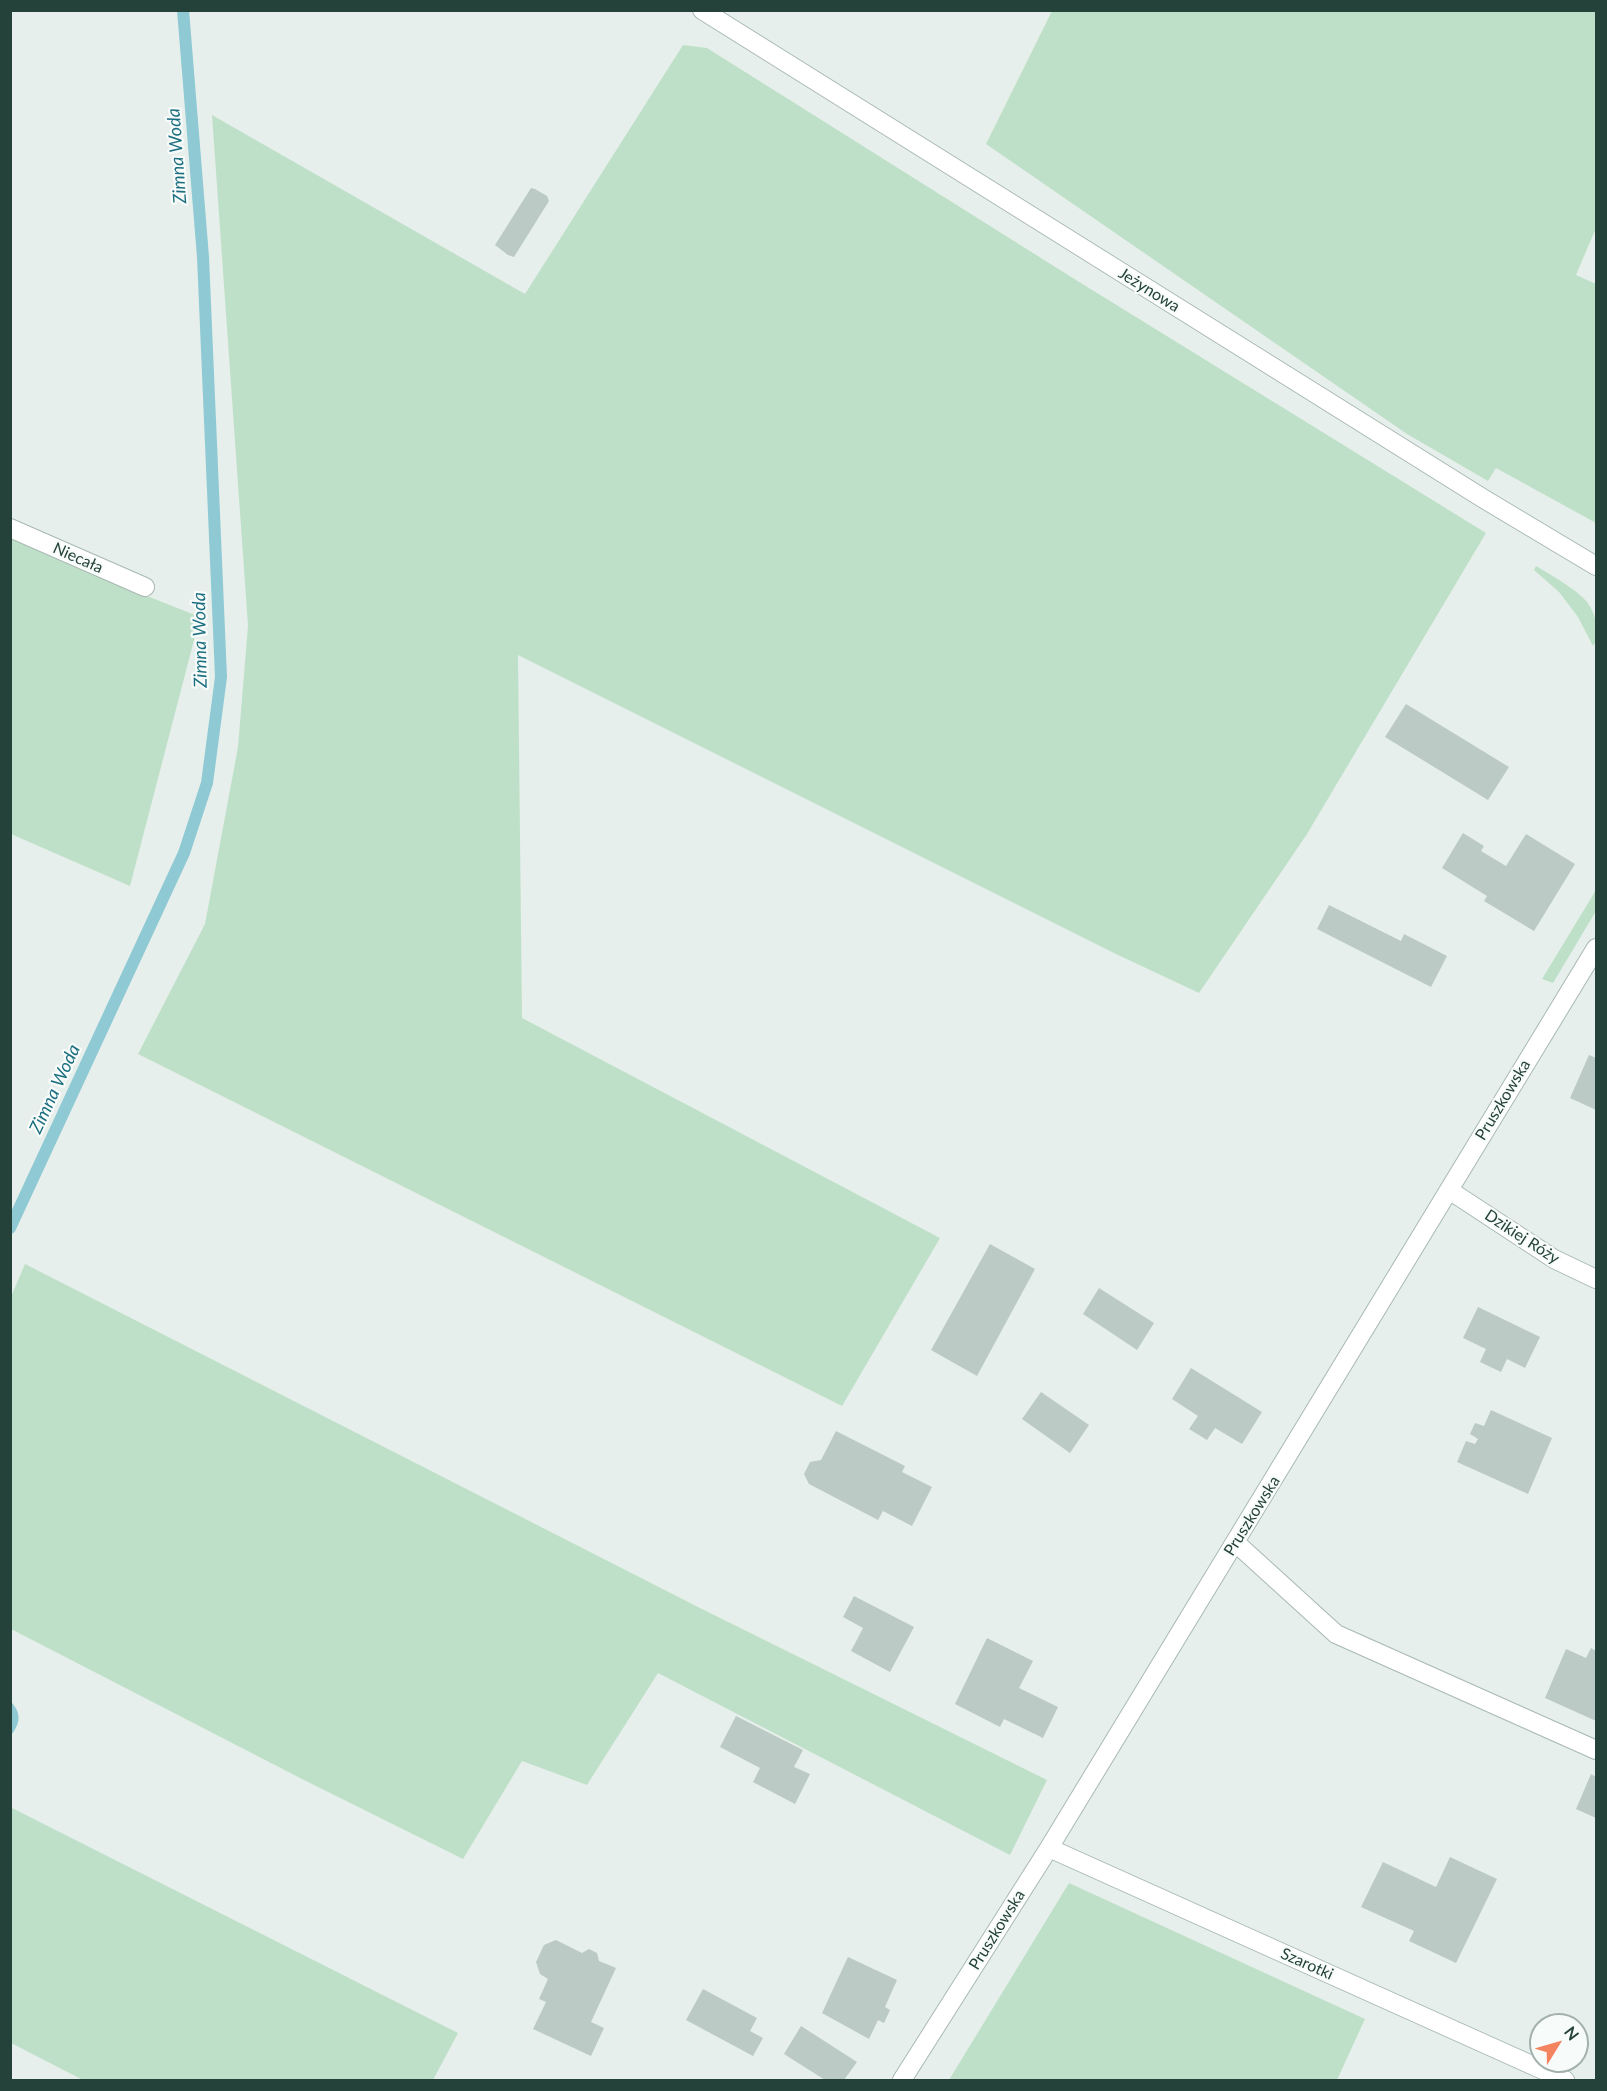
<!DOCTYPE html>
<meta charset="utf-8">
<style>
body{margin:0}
#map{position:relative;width:1607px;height:2091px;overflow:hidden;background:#e6efeb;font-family:Lato,sans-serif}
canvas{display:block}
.frame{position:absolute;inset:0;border:12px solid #24423a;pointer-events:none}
.north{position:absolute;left:1529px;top:2013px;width:60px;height:60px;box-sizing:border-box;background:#f7fbf9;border:2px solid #a3b1ad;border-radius:50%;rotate:53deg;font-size:16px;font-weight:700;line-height:24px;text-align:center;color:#24423a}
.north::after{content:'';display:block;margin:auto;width:21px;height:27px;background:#f4845f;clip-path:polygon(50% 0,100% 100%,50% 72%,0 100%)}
</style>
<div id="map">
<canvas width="1607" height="2091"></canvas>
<div class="frame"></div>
<div class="north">N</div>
</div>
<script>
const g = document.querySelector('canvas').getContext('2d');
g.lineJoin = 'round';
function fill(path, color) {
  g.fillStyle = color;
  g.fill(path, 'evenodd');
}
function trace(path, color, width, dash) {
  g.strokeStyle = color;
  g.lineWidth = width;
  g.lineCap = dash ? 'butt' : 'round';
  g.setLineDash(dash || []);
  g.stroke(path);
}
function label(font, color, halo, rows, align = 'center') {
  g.font = font + ' Lato,sans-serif';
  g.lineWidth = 4.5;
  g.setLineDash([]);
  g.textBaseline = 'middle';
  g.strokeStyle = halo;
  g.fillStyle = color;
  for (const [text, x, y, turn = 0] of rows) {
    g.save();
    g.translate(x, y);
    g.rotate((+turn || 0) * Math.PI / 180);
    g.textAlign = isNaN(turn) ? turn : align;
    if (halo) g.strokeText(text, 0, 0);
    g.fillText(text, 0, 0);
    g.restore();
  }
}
fill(new Path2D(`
 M1052 11H1596V228L1576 275 1596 284V523L1496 468 1488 481 1407 434 986 144Z
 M683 45 707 48 1076 280 1486 533 1307 834 1199 993 1116 954 518 655 522 1018 940 1238 842 1406 138 1054 205 924 238 747 248 626 212 115 525 294Z
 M11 539 79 569 200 617 130 886 11 834Z
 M1536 566C1549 574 1578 590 1587 602 1595 613 1602 634 1593 646L1578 617 1559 592 1534 570Z
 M1596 890V911L1553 983 1542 979Z
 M25 1264 700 1608 1047 1780 1010 1855 658 1673 587 1785 522 1761 463 1859 304 1780 11 1629 10 1299Z
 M10 1807 458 2033 433 2080H83L11 2043Z
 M1069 1883 1365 2019 1337 2080H949Z`), '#bfe0c8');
fill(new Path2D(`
 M11 1702C22 1713 20 1724 11 1735Z`), '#8ec9d4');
trace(new Path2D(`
 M10 1228 184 853 207 783 221 677 203 257 183 10`), '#8ec9d4', 12);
fill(new Path2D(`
 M531 188 535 189 547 196 549 201 514 257 508 255 495 245Z
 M1406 704 1509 767 1488 800 1385 737Z
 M1463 833 1484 846 1481 851 1506 866 1526 834 1575 864 1534 931 1484 901 1487 896 1442 868Z
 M1329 905 1401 941 1404 934 1447 956 1431 987 1317 929Z
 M1589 1055 1596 1058V1110L1570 1098Z
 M990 1244 1035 1269 977 1376 931 1350Z
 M1099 1288 1154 1323 1137 1350 1083 1314Z
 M1478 1307 1540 1337 1525 1368 1507 1359 1501 1372 1480 1362 1486 1349 1463 1338Z
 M1191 1368 1262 1412 1242 1444 1215 1428 1207 1440 1189 1429 1198 1416 1172 1399Z
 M1041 1392 1089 1425 1070 1453 1022 1419Z
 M1491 1410 1552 1438 1528 1494 1457 1462 1466 1441 1475 1444 1478 1439 1470 1434 1475 1423 1484 1426Z
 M836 1431 905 1466 902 1472 932 1487 912 1526 883 1511 878 1520 809 1484 804 1474 810 1462 821 1460Z
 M854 1596 914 1627 890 1672 851 1651 863 1628 843 1617Z
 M987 1638 1033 1661 1019 1688 1058 1707 1043 1738 1004 1719 1000 1727 955 1704Z
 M1591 1648 1596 1651V1721L1545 1698 1566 1649 1586 1658Z
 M736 1716 803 1750 794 1767 810 1774 795 1804 753 1782 760 1768 720 1747Z
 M1591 1774 1596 1777V1818L1576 1809Z
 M1450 1857 1497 1879 1456 1963 1409 1941 1414 1931 1361 1907 1383 1862 1436 1887Z
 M556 1940 582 1953 589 1949 597 1953 599 1961 616 1968 591 2022 604 2028 591 2056 533 2029 546 2002 539 1999 548 1979 540 1974 536 1962 544 1945Z
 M848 1957 897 1980 885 2007 890 2010 884 2023 878 2020 869 2039 822 2013Z
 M703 1989 757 2018 750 2031 763 2038 753 2056 686 2020Z
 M801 2026 857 2062 844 2080H825L784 2054Z`), '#bbcac4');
const minor = new Path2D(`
 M702 10 1484 499 1596 566
 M10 528 145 587
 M1449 1190 1554 1259 1596 1279
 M1236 1543 1336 1634 1596 1750
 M1049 1848 1565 2080
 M902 2080 1049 1848 1596 948`);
trace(minor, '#a8b8b2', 20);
trace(minor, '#fff', 18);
label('16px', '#24423a', '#f7fbf9', [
 ["Jeżynowa",1149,290,32],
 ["Niecała",78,558,24],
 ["Pruszkowska",1503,1100,-59],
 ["Dzikiej Róży",1522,1237,33],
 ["Pruszkowska",1252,1516,-58],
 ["Pruszkowska",997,1930,-58],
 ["Szarotki",1307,1964,24]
]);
label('italic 18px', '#1c6f80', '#f7fbf9', [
 ["Zimna Woda",177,156,-94],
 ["Zimna Woda",200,640,-91],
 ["Zimna Woda",55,1089,-65]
]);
</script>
